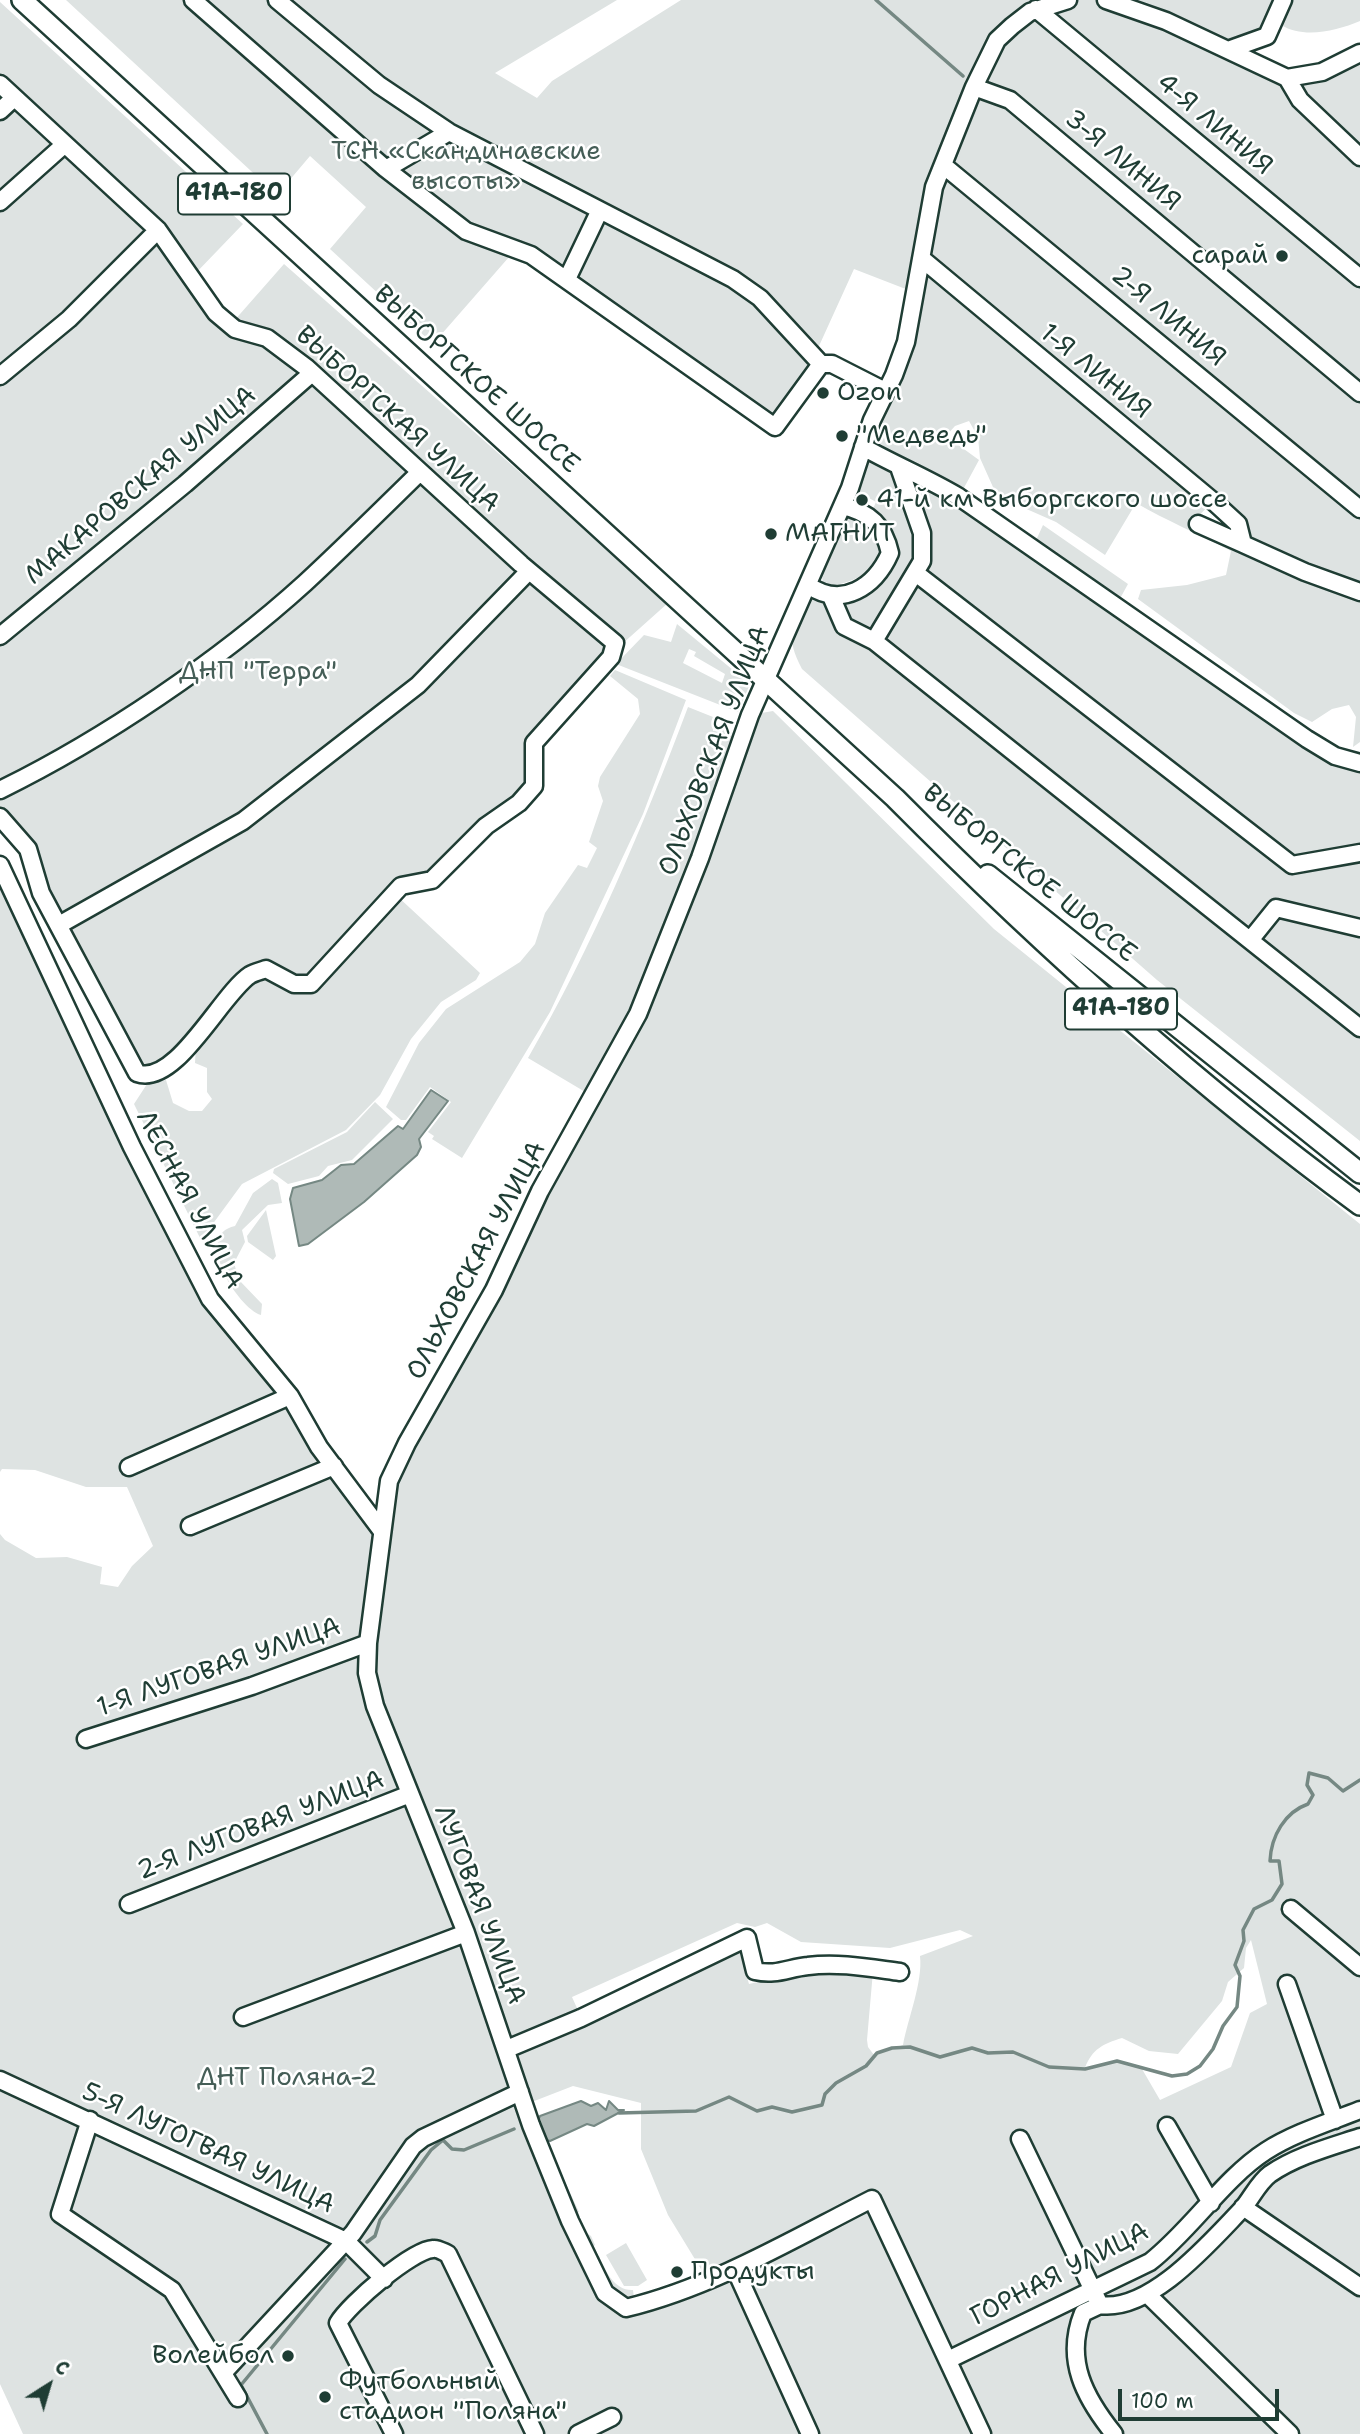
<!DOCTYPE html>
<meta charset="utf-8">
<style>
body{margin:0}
#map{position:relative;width:1360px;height:2434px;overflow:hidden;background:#fff;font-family:"Shantell Sans",sans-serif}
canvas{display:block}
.north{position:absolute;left:14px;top:2350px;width:70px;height:70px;-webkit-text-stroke:5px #fff;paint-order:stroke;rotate:37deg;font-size:19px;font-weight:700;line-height:28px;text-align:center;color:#1f3d34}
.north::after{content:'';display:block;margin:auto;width:24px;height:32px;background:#1f3d34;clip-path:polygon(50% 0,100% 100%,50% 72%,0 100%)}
.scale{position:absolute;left:1118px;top:2389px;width:161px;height:32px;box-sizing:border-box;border:4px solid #1f3d34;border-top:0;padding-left:9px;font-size:21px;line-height:24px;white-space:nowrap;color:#1f3d34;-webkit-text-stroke:5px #fff;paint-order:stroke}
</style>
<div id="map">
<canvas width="1360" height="2434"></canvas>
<div class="north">С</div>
<div class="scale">100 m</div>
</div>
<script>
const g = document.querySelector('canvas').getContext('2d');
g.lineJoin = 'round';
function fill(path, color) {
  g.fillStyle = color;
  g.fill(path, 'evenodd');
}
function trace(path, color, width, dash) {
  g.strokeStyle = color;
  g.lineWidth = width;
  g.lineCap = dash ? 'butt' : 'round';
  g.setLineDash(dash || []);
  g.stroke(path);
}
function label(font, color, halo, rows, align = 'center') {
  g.font = font + ' "Shantell Sans",sans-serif';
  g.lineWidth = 5;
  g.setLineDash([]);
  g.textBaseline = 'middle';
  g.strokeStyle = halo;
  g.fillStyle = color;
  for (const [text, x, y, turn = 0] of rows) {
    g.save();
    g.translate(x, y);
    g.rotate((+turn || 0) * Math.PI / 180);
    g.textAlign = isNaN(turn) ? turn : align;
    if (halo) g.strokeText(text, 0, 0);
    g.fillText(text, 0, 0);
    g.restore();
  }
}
fill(new Path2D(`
 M66 0H617L495 73 537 98 552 81 681 0H1277V18L1238 47 1289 78 1360 52V742L1353 747 1356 717 1349 705 1332 709 1312 722 1294 713 1138 599 1141 590 1187 585 1226 575 1231 551C1199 534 1167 521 1136 503L1105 555 1056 522 997 496 980 458 978 437 969 421 955 426 946 436 979 460 959 497 1033 547 1043 525 1128 584 1117 604 1232 684 1360 763V1141L1157 980 802 669C785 636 792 630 809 599L837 601 887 569 870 516 876 502 862 494 854 507 850 503 865 458 872 463 883 445 872 441 894 388 899 389 900 382 895 380 916 293 854 269 819 346 808 362 799 395 775 427 516 249 433 344 330 249 366 207 310 156 277 195ZM1213 501 1238 524 1232 540 1193 522Z
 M1288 0H1360V21C1336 31 1304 39 1281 25Z
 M0 2 243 224 193 276 233 322 284 264 668 603 612 653 534 743V786L432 880 396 895 480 973 476 980 441 1002 411 1039 380 1095 346 1130 242 1184 201 1240 134 1104 147 1084 166 1080 173 1103 189 1111H202L212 1099 207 1092V1068L195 1063 196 1046 138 1075 37 876 0 817Z
 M846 512 876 523C877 531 883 543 881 551 876 575 844 586 823 586L822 574Z
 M677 624 750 684 738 712 616 664 644 635 671 642ZM689 649 696 652 694 656 725 674 722 683 683 663Z
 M615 670 686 700 643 814 550 1012 462 1158 432 1139 434 1136 428 1132 451 1102 430 1087 406 1120H401L386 1107 419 1043 446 1009 520 962 535 944 545 913 578 865 587 868 597 848 589 842 603 801 598 786 600 777 640 714 638 699 610 676Z
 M688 707 713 717V731L722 729 742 736 750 715 773 711 994 929 1360 1224V2434H23L0 2384V1534L5 1540 36 1558 67 1557 102 1567 100 1584 118 1587 132 1566 153 1546 127 1487H86L35 1470 2 1469 0 1472V865L192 1266 357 1498 384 1512 387 1491 592 1096 528 1058C592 947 643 827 688 707ZM737 1923 755 1927 767 1923 801 1942 890 1948 960 1930 973 1936 920 1956C923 1982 908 2018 903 2045L874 2055 868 2047 867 2040 873 1971 811 1970 749 1984 738 1947 581 2017 572 1997ZM1251 1940 1267 2004 1250 2013 1231 2067 1160 2100 1142 2069 1117 2061 1085 2068C1092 2049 1103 2044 1122 2038L1149 2051 1178 2054 1222 2001 1228 1982 1244 1968 1246 1948ZM573 2086 641 2103V2149L668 2215 707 2279 656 2300 651 2291 634 2298 633 2290C615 2291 605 2271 599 2256L589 2262 584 2251 595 2245 591 2236 568 2219 579 2212 559 2169 550 2173 524 2105Z
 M375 1102 393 1119 352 1160 328 1166 319 1176 288 1184 273 1173 274 1169 347 1132Z
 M272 1179 278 1183 282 1203 268 1205 242 1230 245 1242 234 1263 239 1280 262 1304 261 1315C238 1308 192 1235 235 1226L253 1193Z
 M266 1210 276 1256 273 1260 248 1242 247 1236Z
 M626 2243 647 2280 638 2286H624L606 2255Z`), '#dee3e2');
const water = new Path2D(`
 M431 1090 448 1101 419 1139 421 1147 417 1155 364 1202 308 1244 299 1246 290 1199 293 1188 322 1180 341 1165 354 1164 398 1126 403 1129Z
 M581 2101 591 2106 598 2103 606 2110 609 2101 618 2110H624L594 2126 587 2124 550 2141 543 2139 537 2123 540 2116Z`);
fill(water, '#afbab7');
trace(water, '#758883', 2);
trace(new Path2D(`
 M876 0 963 76
 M619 2113 696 2111 729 2097 757 2111 772 2107 792 2112 822 2105 825 2094 836 2083 866 2066 877 2053 892 2048 910 2047 940 2057 972 2048 988 2053 1013 2052 1049 2067 1085 2069 1117 2061 1172 2076 1187 2074 1200 2066 1213 2049 1223 2026 1237 2007 1240 1976 1235 1965 1244 1941 1243 1930 1254 1909 1272 1900 1282 1884 1279 1861H1270C1271 1836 1285 1812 1308 1804L1313 1795 1307 1785 1309 1773 1328 1778 1343 1791 1360 1780
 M367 2242 375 2236 380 2220 431 2150 443 2140 452 2149 464 2150 514 2129
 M267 2434 241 2385 345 2259`), '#758883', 3.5);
const minor = new Path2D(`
 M193 0 386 169 466 231 531 255 775 427 821 364H832L885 391
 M277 0 379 85 449 132 733 279 760 298 821 364
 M1106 0 1166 21 1287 78 1322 72 1360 53
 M1036 9 1360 278
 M1228 50 1267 36 1283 0
 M1287 78 1300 100 1360 157
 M0 84 158 230 216 313 235 329 267 338 307 368 521 564 615 643 611 657 534 743V786L519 803 486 826 432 880 401 886 311 984H294L266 969C261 971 255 972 250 975 221 994 176 1087 137 1073L41 893 28 849 0 817
 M974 87 1010 100 1360 393
 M0 111 14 98
 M943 165 1360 509
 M386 169 449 132
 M0 202 65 144
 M921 258 1214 502 1238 524 1243 544 1305 572 1360 592
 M567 279 599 212
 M0 376 69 319 158 230
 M863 447C895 465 927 478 959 497L1307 739 1335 756 1360 763
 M1198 524 1243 544
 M917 574 1292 865 1360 853
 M808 585C842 609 875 587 890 553 884 526 870 512 842 506
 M831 596 844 626 874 641 1360 1028
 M0 636 185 484 312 373
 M874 641 922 561V533L899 467
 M0 790C104 739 219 661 305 583 344 547 382 509 420 472
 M0 865 132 1147 210 1299 290 1396 319 1447 381 1530
 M59 925 243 821 418 685 529 571
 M1251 939 1276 908 1360 928
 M129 1467 290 1396
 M190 1526 334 1466
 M86 1739 252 1686 368 1643
 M129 1904 410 1794
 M1291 1909 1360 1967
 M1287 1984 1335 2120
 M243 2017 466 1933
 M507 2049 581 2018 747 1938 755 1971C776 1976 788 1968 808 1966 838 1962 870 1968 900 1972
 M0 2080 346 2241 384 2279
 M90 2120 60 2214 172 2290 238 2398
 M1167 2126 1211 2203
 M1020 2139 1100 2305C1151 2312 1210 2242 1243 2208 1252 2197 1259 2182 1270 2174 1296 2156 1330 2147 1360 2137
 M1243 2207 1360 2287
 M735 2269 810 2434
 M1148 2295 1290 2434
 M1100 2305 1083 2313C1064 2360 1085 2398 1114 2434
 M948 2360 1150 2262C1191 2230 1224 2178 1266 2151 1294 2133 1330 2122 1360 2110
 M223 2373 353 2233 413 2146 423 2138 520 2092
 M394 2434 338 2323C349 2304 412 2250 433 2249 438 2248 443 2252 448 2254L535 2434
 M578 2434 612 2417
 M982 2434 872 2199C793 2239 713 2287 626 2308L605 2293 570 2221 531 2125 466 1933 375 1706 367 1673 368 1643 389 1481 407 1443 494 1290 540 1191 638 1014 700 858 750 715 850 488 872 420 894 375 906 342 934 187 974 87 997 40 1012 26 1030 12 1068 0`);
const major = new Path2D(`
 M22 0 895 798C1040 944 1195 1084 1360 1205
 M988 875 1360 1173`);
trace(minor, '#1f3d34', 21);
trace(major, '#1f3d34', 24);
trace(minor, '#fff', 16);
trace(major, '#fff', 19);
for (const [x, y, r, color] of [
 [1282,256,7,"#1f3d34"],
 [823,393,7,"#1f3d34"],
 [842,436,7,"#1f3d34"],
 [862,500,7,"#1f3d34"],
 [771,534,7,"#1f3d34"],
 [677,2272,7,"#1f3d34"],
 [288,2356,7,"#1f3d34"],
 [325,2397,7,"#1f3d34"]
]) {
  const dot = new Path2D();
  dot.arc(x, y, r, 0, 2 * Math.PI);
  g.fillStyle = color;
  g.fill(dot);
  trace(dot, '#fff', 2.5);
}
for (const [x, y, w] of [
 [234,194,112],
 [1121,1009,112]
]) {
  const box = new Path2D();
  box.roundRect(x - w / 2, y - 20.5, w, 41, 5);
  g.fillStyle = '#fff';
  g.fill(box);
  trace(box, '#1f3d34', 2);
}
label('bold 24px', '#1f3d34', null, [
 ["41А-180",234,194],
 ["41А-180",1121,1009]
]);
label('26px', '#1f3d34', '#fff', [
 ["4-Я ЛИНИЯ",1214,125,40],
 ["3-Я ЛИНИЯ",1122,161,40],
 ["2-Я ЛИНИЯ",1168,317,40],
 ["1-Я ЛИНИЯ",1095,372,39],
 ["ВЫБОРГСКОЕ ШОССЕ",476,380,42],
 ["ВЫБОРГСКАЯ УЛИЦА",397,420,42],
 ["МАКАРОВСКАЯ УЛИЦА",141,486,-40],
 ["ОЛЬХОВСКАЯ УЛИЦА",715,751,-69],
 ["ВЫБОРГСКОЕ ШОССЕ",1029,874,39],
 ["ЛЕСНАЯ УЛИЦА",189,1200,62],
 ["ОЛЬХОВСКАЯ УЛИЦА",477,1261,-62],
 ["1-Я ЛУГОВАЯ УЛИЦА",219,1668,-19],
 ["2-Я ЛУГОВАЯ УЛИЦА",261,1826,-21],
 ["ЛУГОВАЯ УЛИЦА",479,1905,69],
 ["5-Я ЛУГОГВАЯ УЛИЦА",208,2149,25],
 ["ГОРНАЯ УЛИЦА",1060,2275,-27]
]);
label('26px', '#455e57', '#fff', [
 ["ТСН «Скандинавские",466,152],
 ["высоты»",466,182],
 ["ДНП \"Терра\"",258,672],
 ["ДНТ Поляна-2",287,2078]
]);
label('26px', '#1f3d34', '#fff', [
 ["сарай",1268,256,"right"],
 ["Ozon",837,393],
 ["\"Медведь\"",856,436],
 ["41-й км Выборгского шоссе",876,500],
 ["МАГНИТ",785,534],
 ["Продукты",691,2272],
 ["Волейбол",274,2356,"right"],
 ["Футбольный",339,2382],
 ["стадион \"Поляна\"",339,2412]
], 'left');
</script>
